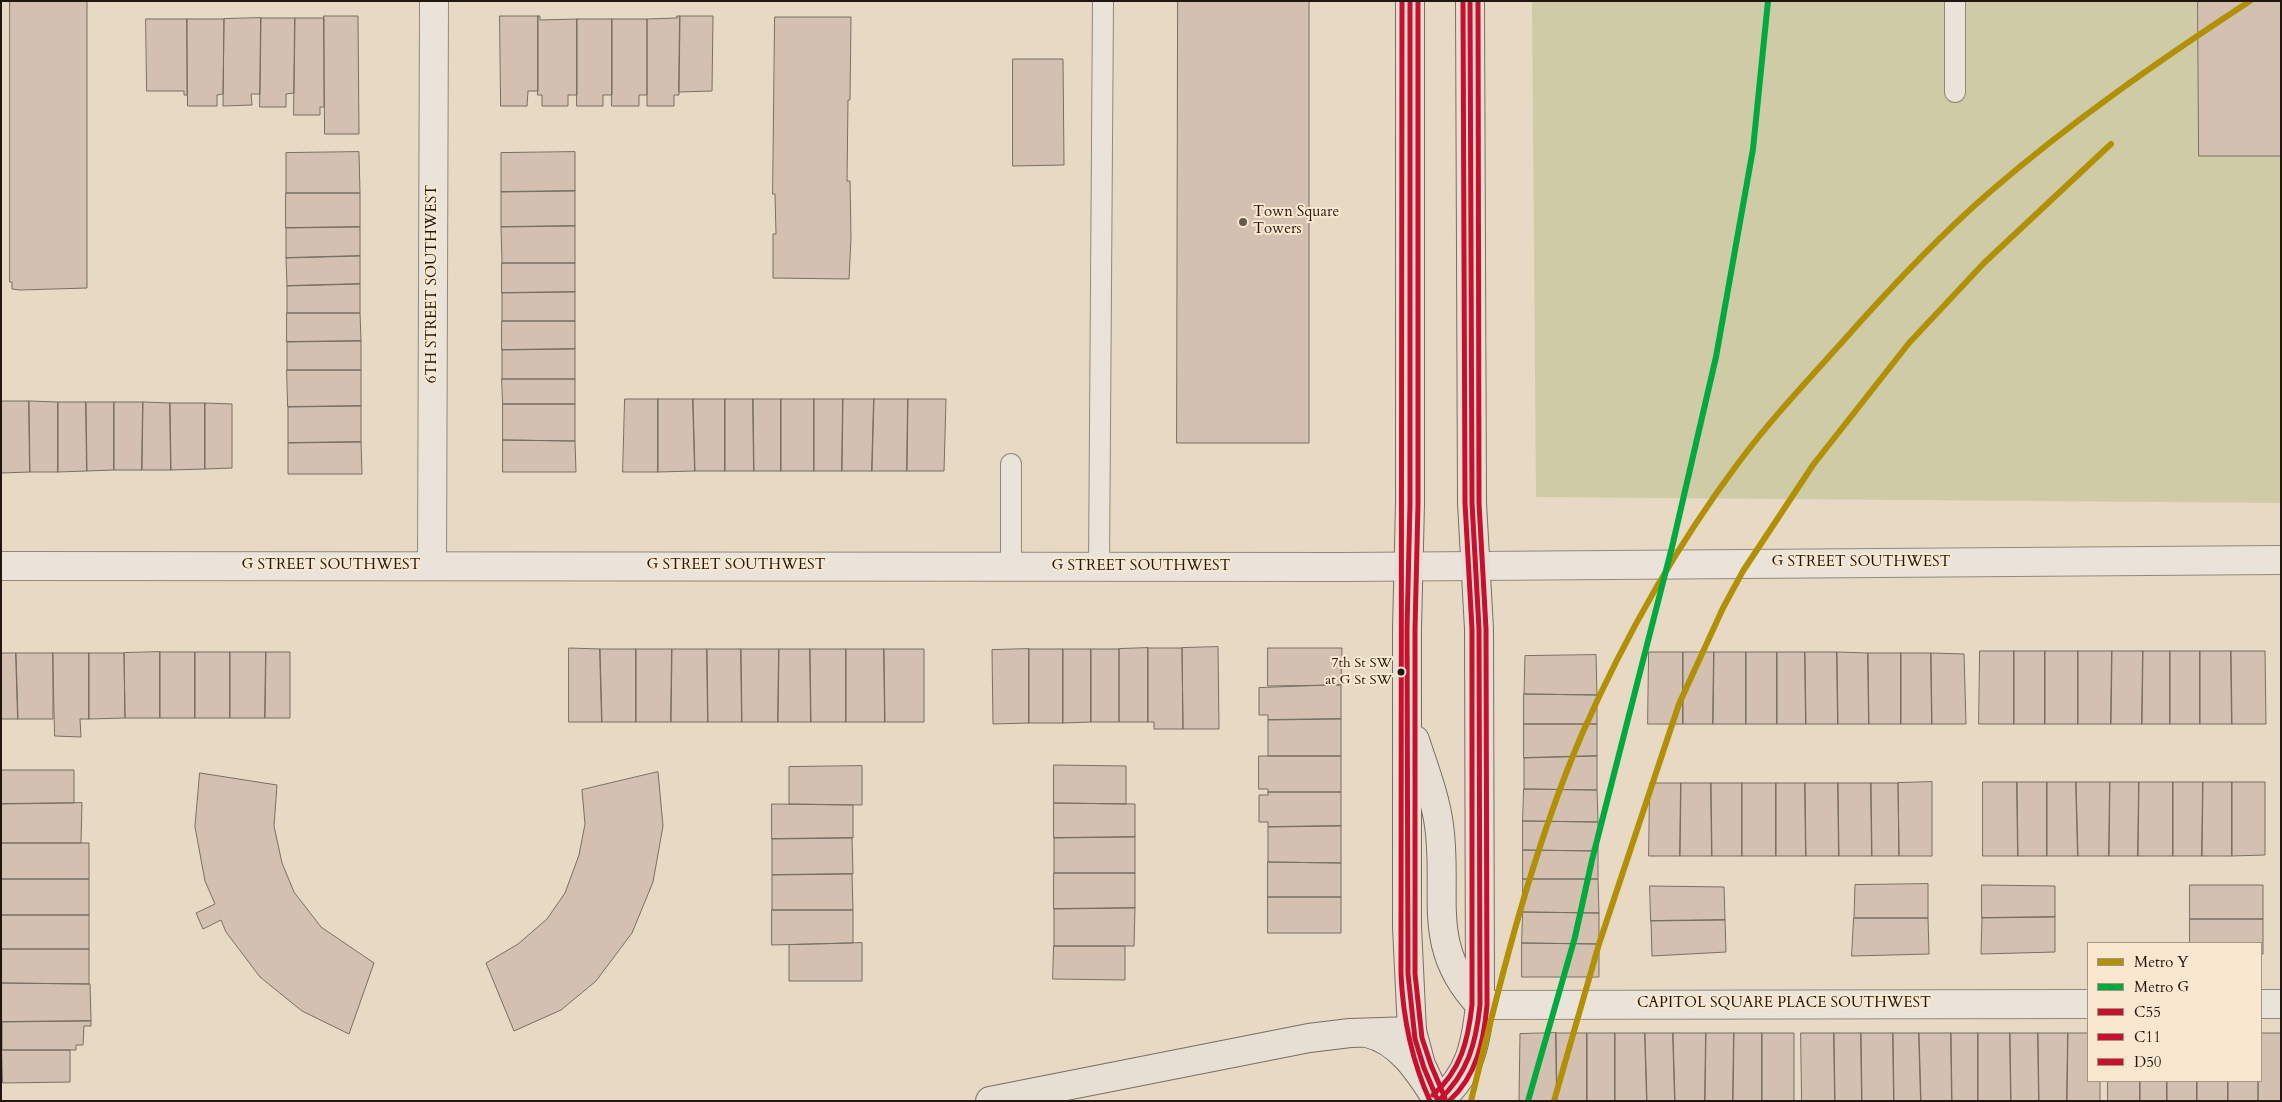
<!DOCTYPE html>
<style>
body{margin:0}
#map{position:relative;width:2282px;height:1102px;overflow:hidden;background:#e7d9c4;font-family:Cardo,serif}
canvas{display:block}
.frame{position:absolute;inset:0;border:2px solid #211610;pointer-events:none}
.legend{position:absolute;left:2087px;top:942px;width:175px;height:140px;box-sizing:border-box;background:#f9e8cf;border:1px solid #a39483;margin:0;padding:6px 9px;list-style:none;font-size:15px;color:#211610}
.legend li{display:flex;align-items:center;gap:10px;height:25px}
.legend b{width:25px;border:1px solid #a39483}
</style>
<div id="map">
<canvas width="2282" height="1102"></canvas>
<div class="frame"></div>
<ul class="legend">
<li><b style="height:6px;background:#b19006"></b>Metro Y</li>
<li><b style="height:6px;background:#02a93e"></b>Metro G</li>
<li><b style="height:6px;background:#c8102e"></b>C55</li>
<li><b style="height:6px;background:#c8102e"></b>C11</li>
<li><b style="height:6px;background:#c8102e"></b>D50</li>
</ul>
</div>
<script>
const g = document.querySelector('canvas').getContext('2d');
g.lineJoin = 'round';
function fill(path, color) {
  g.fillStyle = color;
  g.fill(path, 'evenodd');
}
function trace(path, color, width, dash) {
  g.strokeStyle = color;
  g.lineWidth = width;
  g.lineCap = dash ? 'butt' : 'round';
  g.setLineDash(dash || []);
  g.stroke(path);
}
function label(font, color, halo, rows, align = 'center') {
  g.font = font + ' Cardo,serif';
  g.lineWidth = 4;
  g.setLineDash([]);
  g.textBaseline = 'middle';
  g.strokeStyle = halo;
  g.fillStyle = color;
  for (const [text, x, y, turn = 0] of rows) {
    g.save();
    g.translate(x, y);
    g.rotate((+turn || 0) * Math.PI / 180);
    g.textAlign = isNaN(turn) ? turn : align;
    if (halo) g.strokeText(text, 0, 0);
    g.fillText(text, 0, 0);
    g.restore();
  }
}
fill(new Path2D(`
 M1532 1H2198L2199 155 2281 156V503L1536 497Z`), '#cfcba6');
const building = new Path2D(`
 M10 1H87V288L20 290 12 289V282H10Z
 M1178 1H1309V443H1177Z
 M2198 1H2281V156H2199Z
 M324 16H358L359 134H325Z
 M500 16H538V91H528L527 106H501Z
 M538 16H540V20L577 19V95H568V106H542V95H538Z
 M677 16H680L679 95H674V106H647V19L677 18Z
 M680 16H713L712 91 679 92Z
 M775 17H851L850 100H848L847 181H850L851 238 849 279 773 278V234H776L775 194H773Z
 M261 18H295L294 93 286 94V107H260Z
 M261 18 260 94H251L252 105 223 106 224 19Z
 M295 18H324V107H320V115H294Z
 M146 19H187V95H184V91H147Z
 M187 19H224L223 94 217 95V106H188Z
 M577 19H612V95H603V106H577Z
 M612 19H647V95H639V106H612Z
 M1013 59H1063L1064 165 1013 166Z
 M359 152 360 193H286V153Z
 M575 152V191L501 192V153Z
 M575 191V226L501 227V192Z
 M286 193H360V227L286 228Z
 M575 226V263H502L501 227Z
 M360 227V256L286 258V228Z
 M360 256V284L287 286 286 258Z
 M502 263H575V292L502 293Z
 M360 284V313H287V286Z
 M575 292V321H502V293Z
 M287 313H360L361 341 287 342Z
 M502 321H575V349L502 350Z
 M361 341V370H287V342Z
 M575 349V379H502V350Z
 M287 370H361V406L288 407Z
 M502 379H575V404H503Z
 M625 399H658V472H623Z
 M658 399H693L695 471 658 472Z
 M693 399H725V471H695Z
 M725 399H753L754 471H725Z
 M753 399H781V471H754Z
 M781 399H814V471H781Z
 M814 399H843L842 471H814Z
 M843 399H874L872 471H842Z
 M874 399H908L907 471H872Z
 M908 399H946L944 471H907Z
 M1 401H29L30 472 1 473Z
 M29 401 58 402V472H30Z
 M58 402H86L87 471 58 472Z
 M86 402H114V470L87 471Z
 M114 402H143L142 470H114Z
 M143 402 170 403 171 470H142Z
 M170 403H205V469L171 470Z
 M205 403 232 404V468L205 469Z
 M503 404H575V441L503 440Z
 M361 406V442L288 443V407Z
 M503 440 575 441 576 472H503Z
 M361 442 362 474H288V443Z
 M1218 647 1219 729H1183L1182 648Z
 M569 648 600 649 602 722H569Z
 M1148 648V722H1119V649Z
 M1148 648H1182L1183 729H1154V722H1148Z
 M1268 648H1342L1341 685 1268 686Z
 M600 649H636V722H602Z
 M636 649H672L671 722H636Z
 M672 649H707L708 722H671Z
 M707 649H741L742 722H708Z
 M741 649H779L778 722H742Z
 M779 649H810L811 722H778Z
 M810 649H846V722H811Z
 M846 649H884L885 722H846Z
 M884 649H924V722H885Z
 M1029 649H1063V723H1029Z
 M1029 649V723L993 724 992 650Z
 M1063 649H1091V722L1063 723Z
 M1091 649H1119V722H1091Z
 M1980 651H2014V724H1979Z
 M2014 651H2045V724H2014Z
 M2045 651H2078V724H2045Z
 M2078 651H2112L2111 724H2078Z
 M2112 651H2143L2142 724H2111Z
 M2143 651H2170V724H2142Z
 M2170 651H2200V724H2170Z
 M2200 651H2231L2232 724H2200Z
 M2231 651H2265L2266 724H2232Z
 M160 652H195V718H160Z
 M160 652V718H125L124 653Z
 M195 652H230V718H195Z
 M230 652H266L265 718H230Z
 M266 652H290V718H265Z
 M1649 652H1683V724H1648Z
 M1683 652H1714L1713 724H1683Z
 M1714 652H1746V724H1713Z
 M1746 652H1777V724H1746Z
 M1777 652H1805L1806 724H1777Z
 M1805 652H1837L1838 724H1806Z
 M1837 652 1868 653 1869 724H1838Z
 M1 653H16L18 719H1Z
 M16 653H53V719H18Z
 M53 653H89V719H80L81 737 55 736Z
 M89 653H124L125 718 89 719Z
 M1868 653H1901V724H1869Z
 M1901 653H1931L1932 724H1901Z
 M1931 653 1964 654 1966 724H1932Z
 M1596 655 1597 695 1524 694 1525 656Z
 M1341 685V719L1268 720V715H1259V688Z
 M1524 694 1597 695V724H1524Z
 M1341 719V756H1268V720Z
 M1524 724H1597V756L1524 758Z
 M1259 756H1341V792H1268V789H1259Z
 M1597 756V790L1524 789V758Z
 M1054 765 1126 766V804L1054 803Z
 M862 766V805L789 804V767Z
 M1 770H74V803L1 804Z
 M658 772 663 826 653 882 632 933 596 981 561 1010 514 1031 486 963 518 944 547 919 565 893 579 855 585 824 582 790Z
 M200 773 277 785 274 826 282 863 294 892 321 927 374 963 349 1034 302 1011 260 977 226 932 221 920 203 929 196 913 215 904 205 881 195 827Z
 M1932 782V856H1899L1898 783Z
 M1983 782H2017L2018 856H1983Z
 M2017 782H2047V856H2018Z
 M2047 782H2076L2078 856H2047Z
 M2076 782H2110L2109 856H2078Z
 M2110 782H2139L2138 856H2109Z
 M2139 782H2173V856H2138Z
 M2173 782H2203L2202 856H2173Z
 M2203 782H2232V856H2202Z
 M2232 782H2265V855L2232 856Z
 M1650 783H1681L1680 856H1649Z
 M1681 783H1711L1712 856H1680Z
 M1711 783H1742V856H1712Z
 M1742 783H1776V856H1742Z
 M1776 783H1805L1806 856H1776Z
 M1805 783H1838L1839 856H1806Z
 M1838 783H1871L1872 856H1839Z
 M1871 783H1898L1899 856H1872Z
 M1524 789 1597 790 1598 822 1523 821Z
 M1268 792H1341V826L1268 827V822H1259V795H1268Z
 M82 803 81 843H1V804Z
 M1054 803 1135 804V837L1054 838Z
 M772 804 853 805V838L772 839Z
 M1523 821 1598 822V851L1523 850Z
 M1341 826V863L1268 862V827Z
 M1135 837V873H1054V838Z
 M852 838 853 874 772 875V839Z
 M1 843H89V879H1Z
 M1523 850 1598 851V879H1523Z
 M1268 862 1341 863V897H1268Z
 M1054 873H1135V908L1054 909Z
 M852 874 853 910H772V875Z
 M1 879H89V915H1Z
 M1523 879H1598L1599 913 1523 912Z
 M1928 884V918H1854L1855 885Z
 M1982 885 2055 886V917L1982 918Z
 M2190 885H2263V919H2190Z
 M1650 886 1724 887 1725 920 1651 921Z
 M1268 897H1341V933H1268Z
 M1135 908 1134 946H1054V909Z
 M772 910H853V943L772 945Z
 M1523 912 1599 913V944L1522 943Z
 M1 915H89V949H2Z
 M2055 917V952L1981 954 1982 918Z
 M1854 918H1928L1929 954 1852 956Z
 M2190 919H2263V954H2261V943H2190Z
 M1725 920 1726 952 1652 956 1651 921Z
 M862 943V981H789V945Z
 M1522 943 1599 944V977H1522Z
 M1054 946H1125V980L1053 979Z
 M2 949H89V984L2 983Z
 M2 983 90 984 91 1021 2 1022Z
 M91 1021V1026H84L83 1045H76V1050H2V1022Z
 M1556 1033 1557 1101H1519L1520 1034Z
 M1556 1033H1587V1101H1557Z
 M1587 1033H1615V1101H1587Z
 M1615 1033H1645L1647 1101H1615Z
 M1645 1033H1673L1675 1101H1647Z
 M1673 1033H1706L1705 1101H1675Z
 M1706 1033H1734L1733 1101H1705Z
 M1734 1033H1762V1101H1733Z
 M1762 1033H1794V1101H1762Z
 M1801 1033H1834L1835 1101H1802Z
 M1834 1033H1861L1862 1101H1835Z
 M1861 1033H1893L1894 1101H1862Z
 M1893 1033H1919L1921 1101H1894Z
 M1919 1033H1951L1952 1101H1921Z
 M1951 1033H1978V1101H1952Z
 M1978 1033H2010L2011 1101H1978Z
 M2010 1033H2038L2039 1101H2011Z
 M2038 1033H2068L2067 1101H2039Z
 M2068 1033H2088V1081H2100V1101H2067Z
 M2261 1033H2281V1101H2258V1081H2261Z
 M2 1050H70V1082L3 1083Z
 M2108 1081H2140V1101H2108Z
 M2140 1081H2167V1101H2140Z
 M2167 1081H2197V1101H2167Z
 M2197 1081H2228V1101H2197Z
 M2228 1081H2258V1101H2228Z`);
fill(building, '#d3c0b0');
trace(building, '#776f64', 1);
const service = new Path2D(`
 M1955 1V92
 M1011 567V464
 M1099 567 1103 1`);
const minor = new Path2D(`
 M2261 1004H2281
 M1480 1005 2088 1004`);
const tertiary = new Path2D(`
 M1 566 1343 567 2281 560
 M432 566 434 1`);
const primary = new Path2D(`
 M1410 1V504L1407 629V927L1412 1031 1421 1065 1429 1082
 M1415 740C1424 768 1435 796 1439 825 1449 895 1424 946 1480 1005
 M1438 1101C1470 1076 1476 1043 1480 1005L1479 629 1472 503 1470 1`);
const motorway = new Path2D(`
 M1367 1033C1401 1041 1420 1073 1438 1101
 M990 1101 1309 1038 1350 1033 1412 1031`);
trace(service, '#92897c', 22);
trace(minor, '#92897c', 30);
trace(tertiary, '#92897c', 30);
trace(primary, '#776f64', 30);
trace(motorway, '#776f64', 30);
trace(service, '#eae3d9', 20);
trace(minor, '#eae3d9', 28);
trace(tertiary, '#eae3d9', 28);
trace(primary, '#e7dfd3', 28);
trace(motorway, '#e7dfd3', 28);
trace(new Path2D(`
 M1410 1V504L1407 629 1408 974 1415 1039 1424 1068 1438 1101
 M1438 1101C1468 1074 1476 1043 1480 1005L1479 629 1472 503 1470 1`), '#c8102e', 5);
trace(new Path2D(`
 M1402 1C1402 326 1400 650 1401 974 1403 1019 1411 1059 1430 1101
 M1449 1101C1477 1076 1484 1040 1487 1005L1486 629 1479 503 1478 1`), '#c8102e', 5);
trace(new Path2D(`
 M1418 1V504L1415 629V974L1422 1038 1431 1065 1445 1098
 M1433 1095C1461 1070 1468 1041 1472 1005V629L1465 503 1463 1`), '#c8102e', 5);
trace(new Path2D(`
 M1471 1101C1501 977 1532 851 1582 734 1624 639 1677 545 1739 462 1771 419 1808 380 1844 340 1890 288 1938 237 1991 191 2072 121 2160 60 2250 1
 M1554 1101 1599 944 1679 704 1723 608 1743 571 1813 465 1909 343 1984 263 2111 144`), '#b19006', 6);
trace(new Path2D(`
 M1528 1101 1575 937 1592 860 1672 547 1716 357 1753 149 1768 1`), '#02a93e', 6);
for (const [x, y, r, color] of [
 [1243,222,5,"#665a4f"],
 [1401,672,4.5,"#211610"]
]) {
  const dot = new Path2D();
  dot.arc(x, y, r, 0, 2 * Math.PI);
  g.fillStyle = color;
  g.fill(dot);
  trace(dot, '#f9e8cf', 2);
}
label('14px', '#211610', '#f9e8cf', [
 ["7th St SW",1392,664],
 ["at G St SW",1392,681]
], 'right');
label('15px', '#211610', '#f9e8cf', [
 ["Town Square",1253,213],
 ["Towers",1253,230]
], 'left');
label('15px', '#211610', '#f9e8cf', [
 ["6TH STREET SOUTHWEST",433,284,-90],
 ["G STREET SOUTHWEST",1861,563],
 ["G STREET SOUTHWEST",331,566],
 ["G STREET SOUTHWEST",736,566],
 ["G STREET SOUTHWEST",1141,567],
 ["CAPITOL SQUARE PLACE SOUTHWEST",1784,1004]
]);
</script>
